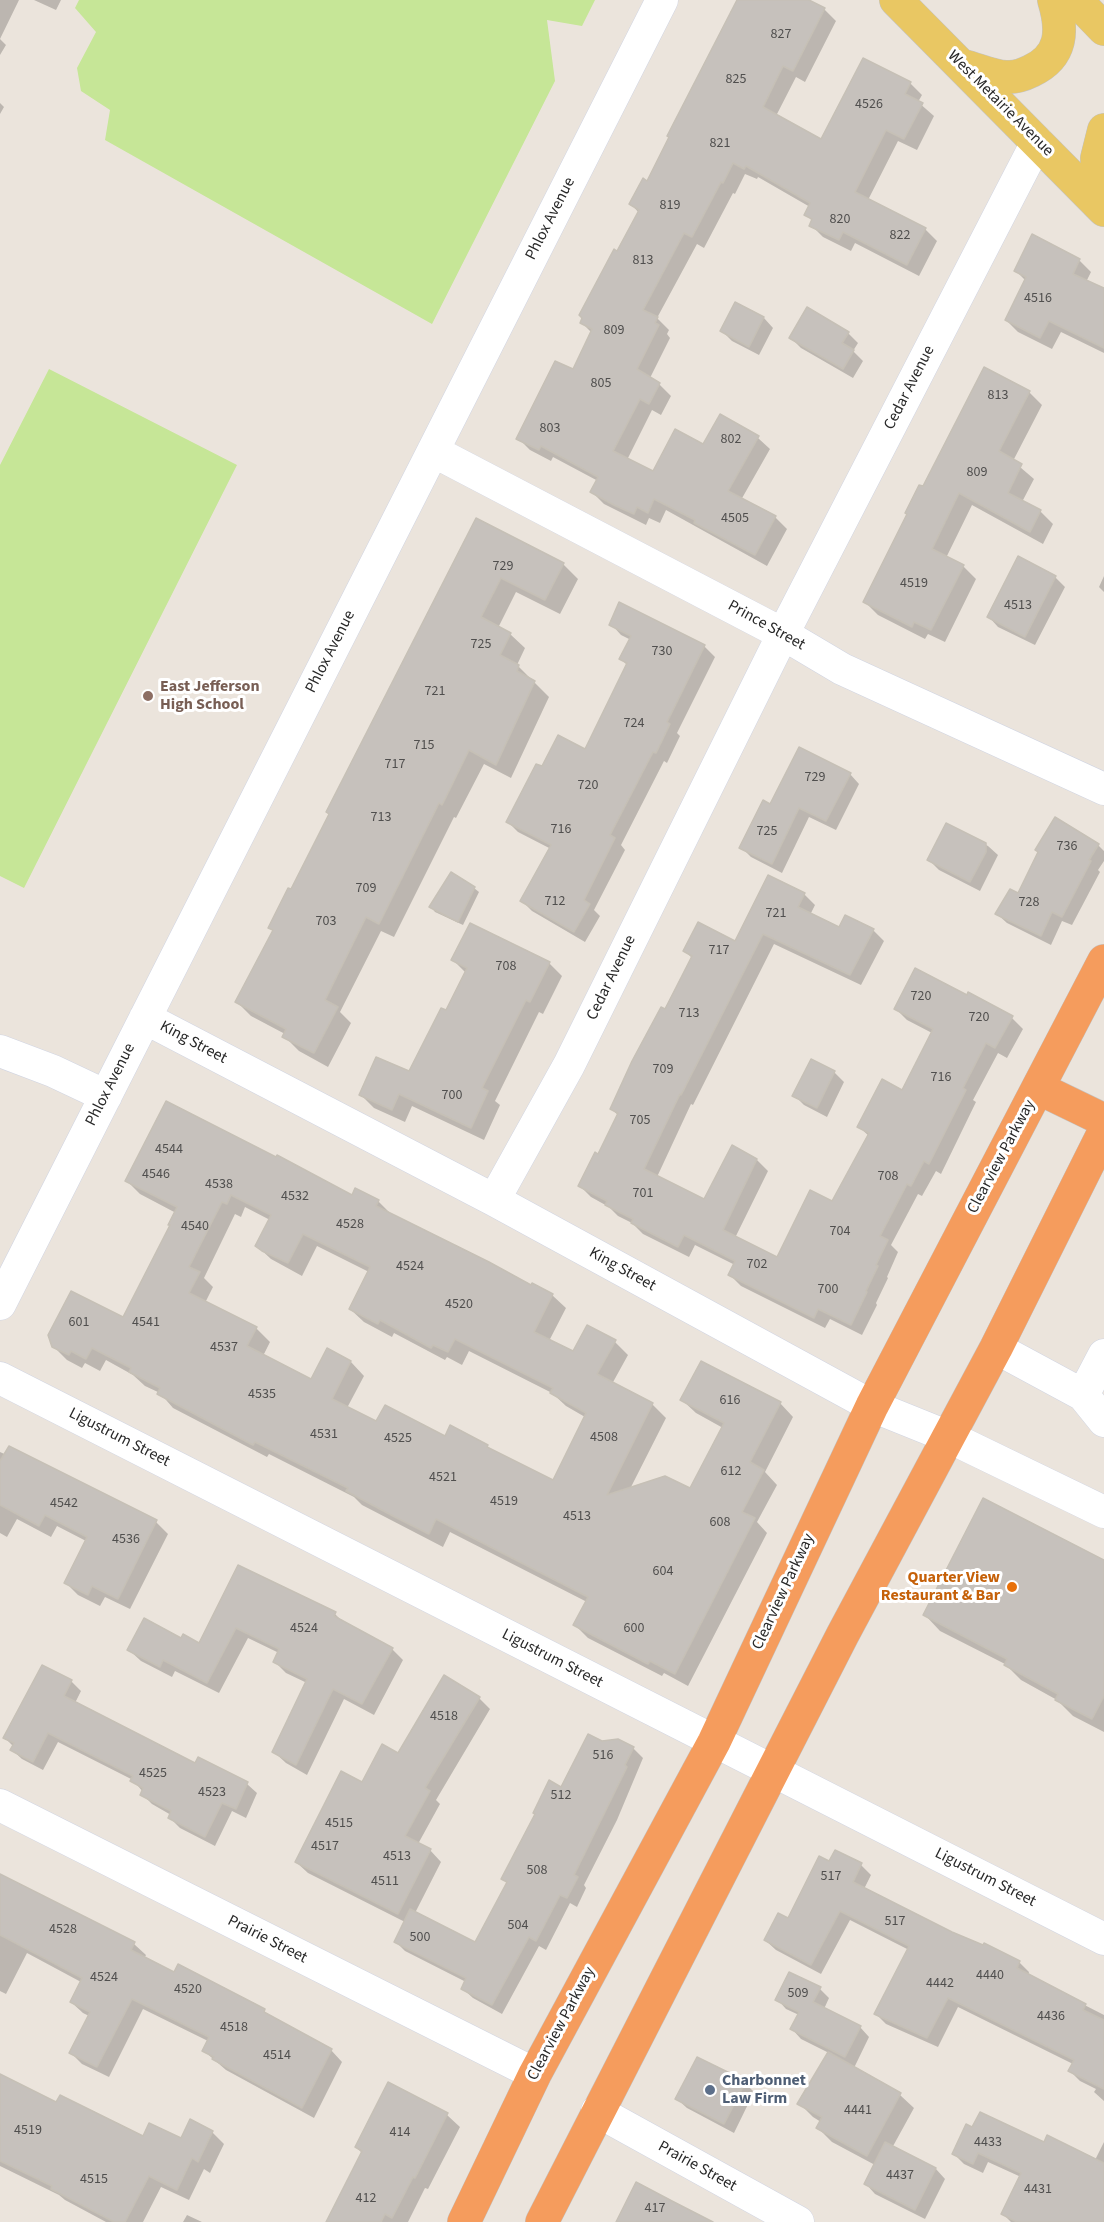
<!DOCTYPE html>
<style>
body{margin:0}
canvas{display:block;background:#ebe4dc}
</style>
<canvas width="1104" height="2222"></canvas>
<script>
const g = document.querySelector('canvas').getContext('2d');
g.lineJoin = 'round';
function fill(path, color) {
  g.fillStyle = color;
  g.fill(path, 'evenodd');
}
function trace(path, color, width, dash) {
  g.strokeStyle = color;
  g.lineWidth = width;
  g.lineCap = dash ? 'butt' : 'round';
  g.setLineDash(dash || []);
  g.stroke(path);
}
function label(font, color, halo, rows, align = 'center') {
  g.font = font + ' "Source Sans 3",sans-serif';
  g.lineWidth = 6;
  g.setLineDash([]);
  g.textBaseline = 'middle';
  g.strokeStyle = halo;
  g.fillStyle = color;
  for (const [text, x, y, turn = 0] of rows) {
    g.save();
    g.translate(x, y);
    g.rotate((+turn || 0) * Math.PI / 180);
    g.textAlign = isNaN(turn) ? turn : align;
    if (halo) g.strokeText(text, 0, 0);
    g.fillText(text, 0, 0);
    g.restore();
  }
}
fill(new Path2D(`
 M79 0H595L582 26 547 20 555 81 432 324 105 140 110 110 81 91 77 68 96 32 75 8Z
 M49 369 237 465 24 888 0 876V465Z`), '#c6e697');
fill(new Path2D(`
 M0 0H19L0 39Z
 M34 0H61L56 10Z
 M738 0H806L824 9 836 21 805 82 796 77 776 116 822 141 910 83 922 95 918 102 934 116 917 150 898 141 868 200 925 229 937 241 919 276 855 243 851 251 823 237 811 225 813 222 806 214 810 207 758 177 757 179 745 174 735 194 733 193 704 248 697 244 657 318 669 330 667 334 670 338 650 378 659 384 671 396 661 415 652 410 627 460 654 473 703 446 721 416 758 438 770 449 741 500 775 517 787 529 767 566 666 510 660 523 649 518 646 525 604 504 592 492 598 481 553 457 551 461 530 450 518 438 573 371 592 333 582 323 639 213 631 204 647 183Z
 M0 39 6 45 0 55Z
 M0 103 4 107 0 114Z
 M1079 260 1091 272 1086 282 1104 290V353L1061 332 1052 349 1018 332 1006 320 1026 281 1016 271Z
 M735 304 764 318 773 328 759 355 732 341 722 331Z
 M848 333 858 343 853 351 863 361 853 378 801 348 791 338Z
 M1029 392 1042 405 1013 461 1034 479 1022 502 1040 511 1053 524 1043 544 972 505 946 558 963 566 976 579 945 642 928 634 925 639 878 615 865 602 923 488Z
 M477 520 563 564 578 579 560 614 516 592 498 628 510 634 525 648 517 665 549 697 511 778 484 764 456 818 454 817 394 937 381 931 340 1012 351 1023 328 1067 299 1051 284 1036 285 1034 251 1016 237 1002 274 931 270 927 292 891Z
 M1104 576V592L1099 587Z
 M1055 577 1065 587 1035 645 998 627 989 617Z
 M611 624 704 646 715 657 677 733 680 736 667 763 664 761 621 845 625 850 594 910 600 916 585 942 532 911 522 901 551 849 518 832 508 822 543 769 585 751 627 665 621 659 631 640 621 635Z
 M850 774 859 784 836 830 809 817 782 873 751 857 741 847 771 806Z
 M947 825 988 846 998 855 980 891 939 870 929 860Z
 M1098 845 1104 851V861L1098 870 1100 872 1072 925 1062 921 1051 945 1007 923 997 914 1018 895Z
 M474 888 479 892 463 925 435 912 431 907Z
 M804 894 815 905 810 915 839 929 873 930 884 941 861 985 774 944 693 1105 691 1104 657 1177 705 1201 757 1160 768 1171 735 1238 777 1259 833 1203 869 1136 859 1127 903 1092 932 1033 907 1020 896 1009 1012 1018 1023 1029 1007 1058 998 1053 973 1100 976 1102 941 1174 936 1171 922 1196 918 1194 891 1245 898 1252 887 1277 888 1278 876 1303 877 1305 862 1335 830 1319 825 1328 741 1286 730 1275 735 1265 695 1245 689 1257 643 1234 632 1223 618 1216 609 1207 591 1197 580 1186 598 1156 618 1115 611 1109 692 958 685 951 736 943Z
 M453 960 549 963 562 976 543 1014 539 1012 495 1101 500 1105 484 1140 412 1106 405 1122 374 1108 361 1095 410 1073 447 1012 466 973Z
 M834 1072 844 1082 827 1117 804 1105 794 1095Z
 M127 1181 352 1197 378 1201 392 1215 532 1287 552 1295 566 1308 549 1341 574 1353 615 1342 628 1355 612 1384 652 1404 666 1418 630 1489 691 1490 723 1428 696 1413 682 1400 780 1403 793 1417 765 1472 777 1485 757 1522 767 1533 688 1686 664 1673 662 1676 588 1638 574 1624 587 1602 450 1532 443 1547 362 1505 354 1497 269 1454 267 1457 173 1408 160 1393 145 1386 133 1375 106 1360 100 1371 85 1363 82 1368 67 1360 53 1346 124 1319 176 1213 140 1194ZM245 1207 270 1220 257 1246 271 1259 302 1276 317 1246 369 1272 350 1309 364 1322 392 1337 394 1333 445 1360 447 1357 462 1365 469 1351 552 1393 566 1406 585 1417 553 1482 494 1453 487 1446 377 1423 347 1408 364 1376 351 1362 328 1350 312 1381 263 1356 270 1342 256 1328 205 1303 213 1287 204 1278 235 1214 241 1217Z
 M0 1452 156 1522 168 1534 130 1609 105 1597 100 1606 78 1595 66 1583 86 1541 57 1526 51 1537 17 1519 7 1537 0 1533Z
 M1104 1563V1732L1073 1716 1057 1700 1021 1680 1005 1664 940 1631 925 1615Z
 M239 1567 335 1614 344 1623 392 1649 403 1660 374 1715 344 1699 307 1775 286 1763 274 1752 307 1683 286 1673 275 1662 279 1653 248 1638 219 1693 175 1671 172 1677 141 1661 129 1650 182 1640 200 1645Z
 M71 1681 81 1691 75 1703 196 1765 198 1759 247 1784 257 1793 246 1818 232 1811 215 1846 180 1828 170 1818 171 1815 152 1804 142 1794 143 1792 133 1780 58 1742 43 1770 22 1759 12 1750 14 1747 5 1738Z
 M479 1698 490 1709 436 1800 440 1804 418 1844 430 1850 441 1862 415 1913 476 1944 508 1883 503 1879 562 1789 601 1743 633 1748 643 1758 617 1820 584 1885 586 1888 577 1907 570 1903 546 1950 539 1946 502 2014 473 1998 463 1989 466 1982 405 1951 395 1941 405 1922 308 1873 296 1862 362 1784 398 1755Z
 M830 1863 861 1865 871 1875 864 1889 951 1933 1019 1962 1029 1972 1028 1976 1104 2015V2101L1094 2092 1096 2089 1080 2081 1070 2071 1073 2064 958 2007 938 2047 886 2024 876 2014 909 1950 850 1920 821 1974 776 1950 765 1940 789 1920Z
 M0 1875 134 1944 146 1955 144 1959 174 1974 264 2011 270 2017 331 2050 342 2062 314 2118 226 2070 204 2051 208 2041 143 2009 109 2077 82 2064 71 2053 89 2016 83 2013 71 2002 81 1982 27 1953 6 1994 0 1991Z
 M820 1989 829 1998 824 2009 860 2027 869 2037 854 2068 900 2095 914 2108 892 2148 936 2169 945 2179 925 2219 875 2194 866 2184 875 2165 832 2142 818 2128 821 2122 813 2117 799 2103 829 2053 801 2039 792 2029 799 2015 786 2009 777 1999Z
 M0 2075 56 2104 143 2138 182 2140 212 2132 224 2144 210 2173 204 2169 189 2200 161 2187 143 2222H106L65 2200 59 2195 0 2166Z
 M745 2083 754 2092 734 2133 687 2108 677 2099Z
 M388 2084 447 2115 460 2127 428 2189 425 2188 408 2222H328L362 2153 356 2147Z
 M1104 2142V2222H1011L1002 2213 1021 2177 988 2162 983 2173 964 2164 954 2154 1045 2144 1095 2160Z
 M187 2215 202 2222H183Z`), '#0003');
const building = new Path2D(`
 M737 0H809L825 8 793 71 783 66 763 107 821 139 863 58 911 82 905 94 923 103 904 139 886 130 855 192 926 228 907 265 843 232 839 240 809 226 812 219 804 215 810 203 746 166 744 169 733 163 723 183 721 182 692 237 684 233 643 310 658 317 655 323 659 325 637 369 660 383 649 404 640 399 613 451 653 471 675 429 703 444 720 414 759 436 728 491 776 516 755 555 694 523 695 520 654 499 648 513 637 507 634 514 614 505 590 492 598 477 541 446 539 450 516 439 555 361 573 369 592 329 580 323 582 318 579 315 614 249 617 251 639 210 629 204 643 178 647 181 669 137 667 136Z
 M1032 234 1080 259 1073 274 1104 288V348L1049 321 1040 338 1005 320 1026 277 1014 271Z
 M735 302 764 317 749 347 720 331Z
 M807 307 849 332 842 343 854 350 843 369 789 338Z
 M984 367 1030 391 999 451 1022 464 1008 493 1041 510 1030 532 959 493 932 549 964 565 931 630 914 622 912 627 863 602 907 514 905 513 919 485 923 486Z
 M476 518 564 563 545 600 501 578 481 617 511 633 500 655 519 665 517 671 535 681 496 765 469 750 442 805 439 803 379 924 366 917 325 1000 338 1007 314 1053 282 1037 286 1029 235 1002 273 930 268 928 288 888 291 889 329 814 326 812Z
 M1018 556 1056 576 1025 637 987 617Z
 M619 602 705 645 667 722 670 724 656 753 653 752 610 835 615 838 584 900 590 904 574 932 520 901 551 845 506 822 536 764 542 766 558 735 585 749 627 663 619 659 631 636 609 625Z
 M799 747 851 773 826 821 799 808 772 864 739 848 763 800 770 804Z
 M1055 817 1099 844 1089 860 1091 861 1062 917 1052 912 1041 936 995 914 1010 889 1018 893 1038 852 1035 850Z
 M946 823 986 843V852L970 882 927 860Z
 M451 872 475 887 458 922 429 907Z
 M768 875 805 893 798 907 839 927 845 915 874 929 850 975 763 934 681 1095 680 1094 644 1169 704 1199 732 1145 757 1159 723 1230 777 1257 810 1190 832 1201 869 1133 857 1127 882 1079 902 1090 933 1029 894 1009 915 968 967 995 968 992 1013 1016 995 1048 986 1043 963 1088 966 1090 929 1164 924 1161 911 1186 907 1184 880 1236 888 1240 876 1265 878 1266 866 1291 867 1292 851 1325 818 1309 814 1318 728 1275 735 1261 684 1235 678 1247 631 1223 633 1219 605 1205 607 1201 578 1186 595 1152 598 1154 618 1113 610 1109 632 1061 661 1007 665 1009 692 956 683 951 698 922 735 941Z
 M470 923 550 962 530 1002 526 1000 482 1088 488 1091 471 1128 399 1094 392 1110 359 1095 376 1057 409 1071 441 1008 446 1010 467 968 451 960Z
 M811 1059 835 1071 817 1108 792 1096Z
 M166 1101 276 1157 277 1155 352 1195 355 1188 379 1200 376 1206 489 1262 531 1285 532 1283 553 1294 534 1332 573 1351 587 1325 616 1340 597 1374 653 1403 607 1495 665 1476 690 1488 724 1423 680 1400 701 1361 781 1402 750 1462 764 1470 742 1512 755 1518 675 1674 650 1661 648 1664 573 1625 588 1597 436 1519 429 1534 395 1517 346 1491 348 1488 255 1442 253 1445 157 1394 160 1388 129 1372 131 1368 92 1348 86 1359 71 1351 69 1355 52 1347 48 1335 71 1291 123 1317 170 1225H168L177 1207 125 1181ZM231 1195 271 1215 255 1246 262 1251 288 1263 303 1234 370 1267 349 1309 378 1324 380 1320 431 1348 433 1345 448 1352 455 1339 553 1388 550 1393 586 1413 553 1480 487 1447 488 1445 450 1425 445 1436 385 1405 376 1421 332 1399 351 1361 327 1348 311 1379 247 1346 257 1327 189 1293 200 1272 189 1267 222 1202 227 1204Z
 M9 1446 157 1520 118 1599 92 1586 88 1595 64 1583 87 1537 45 1515 39 1526 0 1505V1461Z
 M983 1498 1104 1560V1696L1092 1719 1055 1700 1058 1694 1004 1665 1007 1659 923 1615Z
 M238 1565 336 1612 334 1616 393 1648 362 1704 333 1689 296 1765 272 1752 307 1679 273 1662 279 1649 236 1628 207 1683 163 1660 160 1667 127 1650 144 1618 181 1638 183 1634 199 1643Z
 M42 1665 72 1680 64 1696 195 1763 198 1757 248 1782 236 1809 222 1803 205 1837 168 1818 171 1811 140 1795 143 1788 130 1781 133 1776 48 1733 33 1762 10 1750 14 1743 3 1738Z
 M444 1675 480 1697 425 1788 430 1791 405 1836 431 1849 398 1914 295 1862 341 1771 362 1782 382 1744 398 1753Z
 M588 1734 602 1741 618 1739 634 1747 625 1765 627 1767 574 1875 578 1877 567 1898 560 1895 536 1941 529 1937 492 2005 461 1989 466 1978 394 1942 410 1909 475 1942 507 1882 501 1879 535 1814 533 1813 549 1780 561 1787Z
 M835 1850 862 1863 853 1882 952 1932 983 1945 984 1943 1020 1961 1017 1968 1086 2004 1083 2010 1104 2020V2089L1068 2071 1074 2060 948 1998 927 2038 874 2014 909 1946 840 1911 811 1965 764 1940 778 1913 788 1918 819 1856 829 1861Z
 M0 1874 135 1942 131 1950 174 1972 178 1964 265 2009 264 2012 332 2049 302 2108 212 2059 214 2057 202 2051 209 2037 132 1999 97 2067 69 2053 90 2012 70 2002 82 1978 0 1935Z
 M789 1972 821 1987 813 2002 861 2026 845 2057 790 2029 799 2012 775 2000Z
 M828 2052 901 2093 867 2156 816 2128 822 2117 797 2104Z
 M697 2057 746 2081 724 2124 675 2099Z
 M0 2074 56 2102 60 2095 143 2136 149 2123 181 2138 190 2119 213 2131 198 2162 192 2158 177 2190 149 2176 125 2222H114L51 2189 52 2186 0 2161Z
 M388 2082 448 2113 415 2178 413 2177 392 2218 385 2214 381 2222H326L362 2151 355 2147Z
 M980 2112 1044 2142 1047 2135 1104 2163V2222H1017L1001 2214 1021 2173 978 2153 973 2164 952 2154 966 2124 972 2127Z
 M885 2142 936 2168 915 2210 864 2184Z
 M636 2182 672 2201 713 2222H616Z`);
fill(building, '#c6c1bc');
trace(building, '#c6c0b6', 1.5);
const minor = new Path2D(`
 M433 451 783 634 842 669 1104 789
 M145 1018 494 1200 872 1406 949 1437 1104 1512
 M0 1051 53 1071 106 1096
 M494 1200 569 1065 783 634 1037 142
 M0 1304 662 0
 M996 1348 1083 1395 1104 1421
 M0 1378 1104 1939
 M1083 1395 1104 1355
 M0 1805 535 2074
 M597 2111 798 2222`);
const major = new Path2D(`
 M896 0 1104 210
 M1076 0 1104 29
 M964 66C977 69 995 78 1009 77 1016 77 1025 74 1031 71 1063 56 1063 30 1054 0
 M1100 205 1097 158 1104 130`);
const highway = new Path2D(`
 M1038 1088 1104 1120
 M464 2222 535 2074 714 1742 872 1406 1104 961
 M542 2222 843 1634 996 1348 1104 1132`);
trace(minor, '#d1d5e2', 33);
trace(major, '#c3c3c3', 34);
trace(highway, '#c3c3c3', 34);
trace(minor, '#fff', 32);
trace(major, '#e9c763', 33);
trace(highway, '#f59c5d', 33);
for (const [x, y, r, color] of [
 [148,696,6,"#8d6e63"],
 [1012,1587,6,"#e8710a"],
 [710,2090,6,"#5c6f8a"]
]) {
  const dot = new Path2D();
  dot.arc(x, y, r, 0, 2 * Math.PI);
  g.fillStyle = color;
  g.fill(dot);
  trace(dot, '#fff', 2);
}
label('14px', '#504f4e', null, [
 ["827",781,35],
 ["825",736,80],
 ["4526",869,105],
 ["821",720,144],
 ["819",670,206],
 ["820",840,220],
 ["822",900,236],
 ["813",643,261],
 ["4516",1038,299],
 ["809",614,331],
 ["805",601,384],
 ["813",998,396],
 ["803",550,429],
 ["802",731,440],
 ["809",977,473],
 ["4505",735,519],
 ["729",503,567],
 ["4519",914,584],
 ["4513",1018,606],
 ["725",481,645],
 ["730",662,652],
 ["721",435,692],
 ["724",634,724],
 ["715",424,746],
 ["717",395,765],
 ["729",815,778],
 ["720",588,786],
 ["713",381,818],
 ["716",561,830],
 ["725",767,832],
 ["736",1067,847],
 ["709",366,889],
 ["712",555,902],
 ["728",1029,903],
 ["721",776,914],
 ["703",326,922],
 ["717",719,951],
 ["708",506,967],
 ["720",921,997],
 ["713",689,1014],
 ["720",979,1018],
 ["709",663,1070],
 ["716",941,1078],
 ["700",452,1096],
 ["705",640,1121],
 ["4544",169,1150],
 ["4546",156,1175],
 ["708",888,1177],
 ["4538",219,1185],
 ["701",643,1194],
 ["4532",295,1197],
 ["4528",350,1225],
 ["4540",195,1227],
 ["704",840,1232],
 ["702",757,1265],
 ["4524",410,1267],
 ["700",828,1290],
 ["4520",459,1305],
 ["601",79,1323],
 ["4541",146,1323],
 ["4537",224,1348],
 ["4535",262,1395],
 ["616",730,1401],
 ["4531",324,1435],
 ["4508",604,1438],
 ["4525",398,1439],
 ["612",731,1472],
 ["4521",443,1478],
 ["4519",504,1502],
 ["4542",64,1504],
 ["4513",577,1517],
 ["608",720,1523],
 ["4536",126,1540],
 ["604",663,1572],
 ["4524",304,1629],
 ["600",634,1629],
 ["4518",444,1717],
 ["516",603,1756],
 ["4525",153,1774],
 ["4523",212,1793],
 ["512",561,1796],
 ["4515",339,1824],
 ["4517",325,1847],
 ["4513",397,1857],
 ["508",537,1871],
 ["517",831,1877],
 ["4511",385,1882],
 ["517",895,1922],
 ["504",518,1926],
 ["4528",63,1930],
 ["500",420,1938],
 ["4440",990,1976],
 ["4524",104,1978],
 ["4442",940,1984],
 ["4520",188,1990],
 ["509",798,1994],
 ["4436",1051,2017],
 ["4518",234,2028],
 ["4514",277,2056],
 ["4441",858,2111],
 ["4519",28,2131],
 ["414",400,2133],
 ["4433",988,2143],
 ["4437",900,2176],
 ["4515",94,2180],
 ["4431",1038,2190],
 ["412",366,2199],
 ["417",655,2209]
]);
label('16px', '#292929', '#fff', [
 ["West Metairie Avenue",1000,104,45],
 ["Phlox Avenue",551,219,-63],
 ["Cedar Avenue",910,388,-63],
 ["Prince Street",766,626,29],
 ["Phlox Avenue",331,652,-63],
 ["Cedar Avenue",612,978,-64],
 ["King Street",193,1043,28],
 ["Phlox Avenue",111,1085,-63],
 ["Clearview Parkway",1002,1157,-62],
 ["King Street",622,1270,29],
 ["Ligustrum Street",119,1438,27],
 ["Clearview Parkway",784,1592,-65],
 ["Ligustrum Street",552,1659,27],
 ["Ligustrum Street",985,1878,27],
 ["Prairie Street",267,1940,27],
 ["Clearview Parkway",562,2024,-62],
 ["Prairie Street",697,2167,29]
]);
label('bold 16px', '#785e54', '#fff', [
 ["East Jefferson",160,687],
 ["High School",160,705]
], 'left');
label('bold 16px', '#c56008', '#fff', [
 ["Quarter View",1000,1578],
 ["Restaurant & Bar",1000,1596]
], 'right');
label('bold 16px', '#4e5e75', '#fff', [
 ["Charbonnet",722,2081],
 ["Law Firm",722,2099]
], 'left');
</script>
